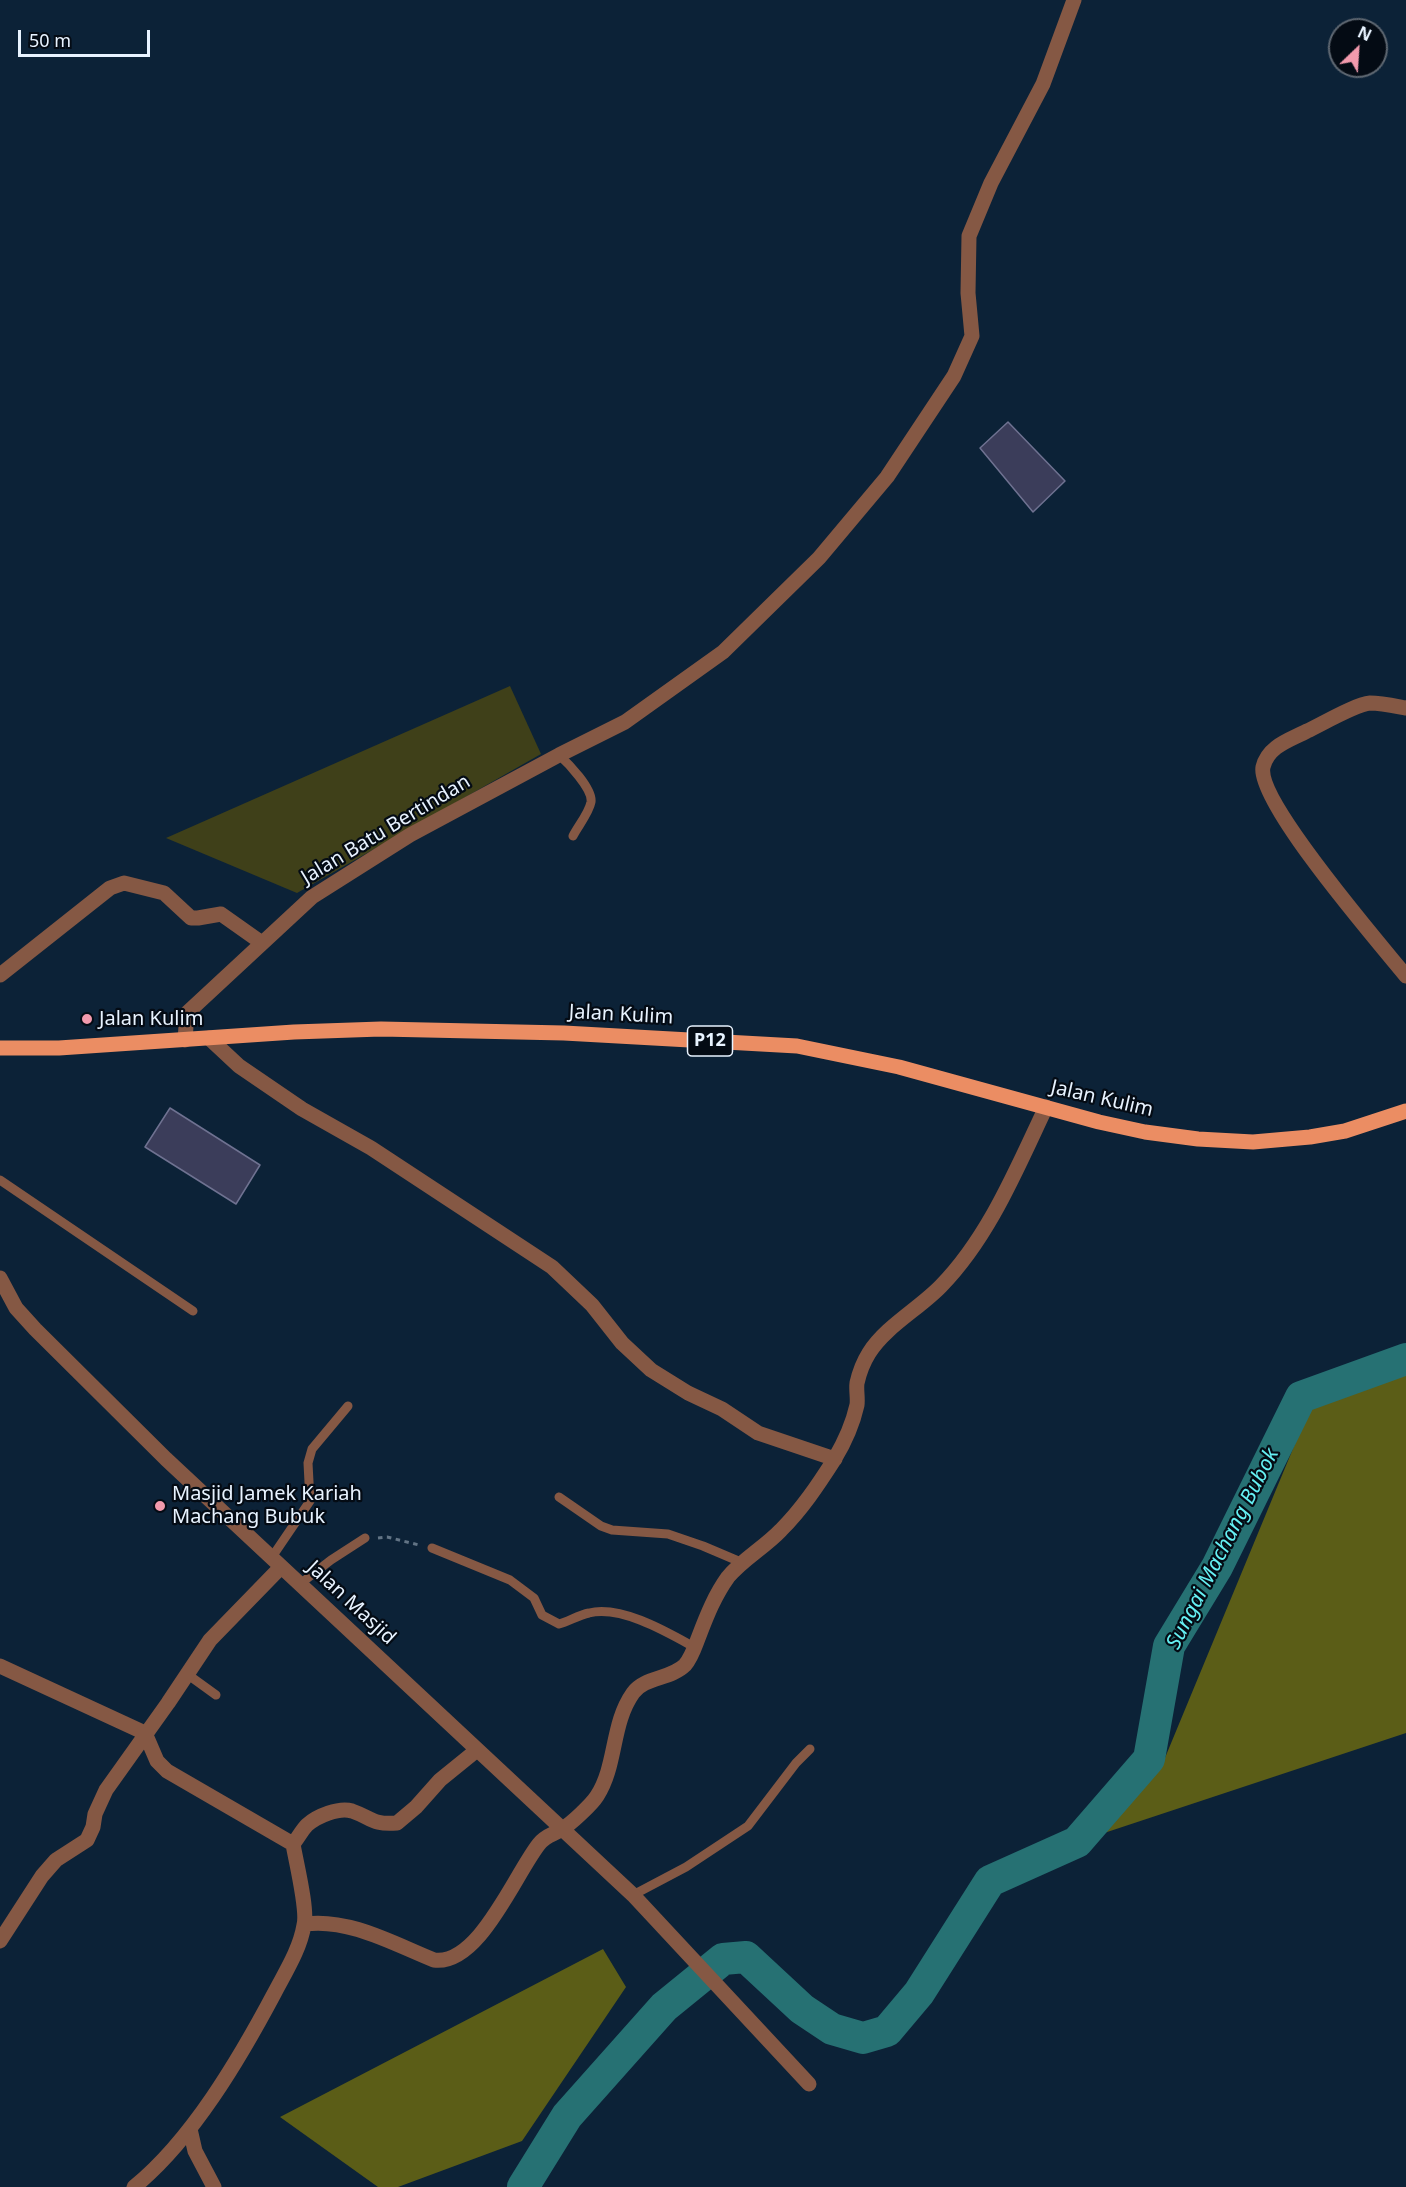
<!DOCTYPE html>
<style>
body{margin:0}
#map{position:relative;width:1406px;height:2187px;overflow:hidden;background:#0c2237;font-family:"Noto Sans",sans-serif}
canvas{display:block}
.north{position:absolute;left:1328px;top:18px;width:60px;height:60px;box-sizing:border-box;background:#040b14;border:2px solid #5f6872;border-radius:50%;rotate:25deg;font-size:16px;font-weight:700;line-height:24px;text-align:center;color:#e8f3ff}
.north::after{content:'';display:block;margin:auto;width:21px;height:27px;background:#f29aad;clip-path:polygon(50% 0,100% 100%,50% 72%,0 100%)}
.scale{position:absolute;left:18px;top:30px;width:132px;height:27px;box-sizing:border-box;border:3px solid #e8f3ff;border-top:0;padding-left:8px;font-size:18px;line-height:21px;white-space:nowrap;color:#e8f3ff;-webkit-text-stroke:4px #040b14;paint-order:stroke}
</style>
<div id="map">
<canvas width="1406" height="2187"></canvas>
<div class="north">N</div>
<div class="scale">50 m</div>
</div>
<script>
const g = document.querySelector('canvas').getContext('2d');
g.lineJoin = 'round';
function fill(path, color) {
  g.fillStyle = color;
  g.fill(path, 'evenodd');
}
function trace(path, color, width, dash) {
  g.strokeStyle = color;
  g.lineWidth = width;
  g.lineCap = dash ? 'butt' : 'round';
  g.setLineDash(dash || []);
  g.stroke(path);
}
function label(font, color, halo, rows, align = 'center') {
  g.font = font + ' "Noto Sans",sans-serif';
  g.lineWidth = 4.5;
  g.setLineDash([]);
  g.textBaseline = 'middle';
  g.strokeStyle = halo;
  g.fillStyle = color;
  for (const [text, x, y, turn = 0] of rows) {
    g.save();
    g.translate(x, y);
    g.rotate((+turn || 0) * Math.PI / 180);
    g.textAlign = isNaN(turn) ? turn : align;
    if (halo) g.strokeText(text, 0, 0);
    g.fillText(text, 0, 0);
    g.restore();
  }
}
fill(new Path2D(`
 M510 686 541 754 297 893 166 838Z`), '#3f4019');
fill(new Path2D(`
 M1406 1374V1733L1077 1842 1162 1765 1309 1410Z
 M603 1949 626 1987 522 2141 398 2187H378L280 2117Z`), '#5b5d17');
trace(new Path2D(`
 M523 2187 567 2116 664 2007 723 1959 746 1957 802 2009 832 2029 863 2038 887 2031 919 1993 990 1881 1077 1842 1149 1759 1169 1646 1217 1567 1301 1397 1406 1359`), '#267173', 32);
const building = new Path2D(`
 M1008 422 1065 481 1033 512 980 448Z
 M170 1108 260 1165 236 1204 145 1147Z`);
fill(building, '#3b3d5a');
trace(building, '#6f7291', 1.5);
trace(new Path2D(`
 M378 1538 387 1537 419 1545`), '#627485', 3, [4.5, 4.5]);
trace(new Path2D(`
 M559 755C568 763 593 789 591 802 589 813 578 826 573 836
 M0 1180 193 1311
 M559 1497 601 1526 612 1530 668 1534 703 1546 743 1563
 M432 1548 510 1580 534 1598 542 1615 559 1624C569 1621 579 1615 589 1613 621 1605 667 1632 694 1647
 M272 1557 310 1501 308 1463 312 1449 348 1406
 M300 1584 331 1560 365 1538
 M187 1674 216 1695
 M633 1895 686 1867 748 1826 796 1763 810 1749`), '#855844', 9);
trace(new Path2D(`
 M1406 708C1395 706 1381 703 1370 703 1356 704 1322 724 1307 731 1290 740 1268 746 1263 767 1256 801 1380 944 1406 976
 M0 975 110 888 124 883 164 893 191 918H198L221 914 262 943
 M209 1038 239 1066 302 1109 371 1148 552 1267 592 1305 622 1343 651 1370 688 1393 722 1409 758 1433 835 1459
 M185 1040 187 1013 312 897 410 835 559 755 625 722 723 652 819 558 887 477 954 376 972 336 968 293 969 236 991 183 1043 84 1074 0
 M0 1278 16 1308 35 1329 166 1459 633 1895 809 2084
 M0 1666 145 1733 157 1761 167 1771 293 1844
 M305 1924C349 1918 394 1944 434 1960 479 1966 515 1874 539 1844 546 1835 553 1835 562 1829 571 1824 592 1804 597 1796 617 1765 611 1724 633 1693 644 1677 671 1679 685 1665 692 1657 695 1646 699 1636 707 1615 715 1595 728 1577 743 1559 765 1547 781 1530 802 1509 818 1485 834 1460 843 1445 853 1423 857 1405 858 1398 856 1390 857 1383 859 1374 864 1361 869 1353 885 1327 920 1308 941 1286 989 1237 1017 1168 1046 1107
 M0 1941 42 1876 56 1860 87 1840 93 1827 95 1814 106 1790 168 1703 210 1640 281 1567
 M190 2129 195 2151 214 2187
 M134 2187C192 2140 240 2058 275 1992 286 1971 300 1949 304 1925 308 1910 296 1862 293 1844 298 1838 302 1830 307 1825 317 1816 339 1807 352 1811 372 1818 372 1825 397 1823L416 1807 440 1780 477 1750`), '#855844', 15);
trace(new Path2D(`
 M0 1048H59L294 1032 381 1029 564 1033 797 1046 899 1067 1099 1122 1145 1132 1198 1139 1253 1142 1310 1137 1345 1131 1406 1111`), '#eb8d63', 15);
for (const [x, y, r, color] of [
 [87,1019,6,"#f29aad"],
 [160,1506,6,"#f29aad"]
]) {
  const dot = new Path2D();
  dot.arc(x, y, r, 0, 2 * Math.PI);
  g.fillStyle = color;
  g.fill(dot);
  trace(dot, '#040b14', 2);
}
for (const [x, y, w] of [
 [710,1041,45]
]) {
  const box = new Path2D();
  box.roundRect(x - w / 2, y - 15, w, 30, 4.5);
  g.fillStyle = '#040b14';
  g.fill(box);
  trace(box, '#e8f3ff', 1.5);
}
label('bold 18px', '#e8f3ff', null, [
 ["P12",710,1041]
]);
label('20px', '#e8f3ff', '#040b14', [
 ["Jalan Batu Bertindan",386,830,-31],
 ["Jalan Kulim",621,1015,3],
 ["Jalan Kulim",1102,1099,13],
 ["Jalan Masjid",351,1603,43]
]);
label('20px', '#e8f3ff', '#040b14', [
 ["Jalan Kulim",99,1019],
 ["Masjid Jamek Kariah",172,1494],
 ["Machang Bubuk",172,1517]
], 'left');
label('italic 21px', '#65f0f3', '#040b14', [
 ["Sungai Machang Bubok",1223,1549,-63]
]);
</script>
